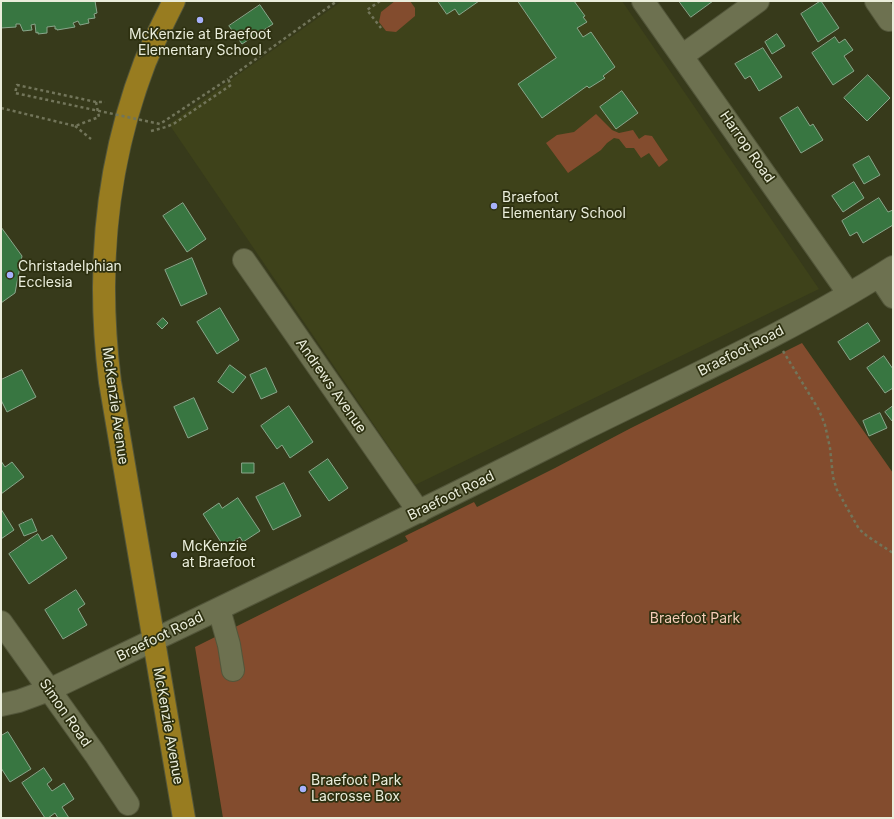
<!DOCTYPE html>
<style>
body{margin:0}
#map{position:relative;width:894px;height:819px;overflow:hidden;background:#373a1b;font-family:Inter,sans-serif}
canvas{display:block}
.frame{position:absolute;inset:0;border:2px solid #eaeddb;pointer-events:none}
</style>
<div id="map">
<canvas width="894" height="819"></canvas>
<div class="frame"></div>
</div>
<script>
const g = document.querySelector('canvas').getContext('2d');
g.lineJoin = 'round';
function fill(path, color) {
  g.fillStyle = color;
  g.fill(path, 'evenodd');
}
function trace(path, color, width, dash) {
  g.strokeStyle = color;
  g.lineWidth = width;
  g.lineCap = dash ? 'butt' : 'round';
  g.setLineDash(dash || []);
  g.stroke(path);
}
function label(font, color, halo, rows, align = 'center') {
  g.font = font + ' Inter,sans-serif';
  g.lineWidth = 3.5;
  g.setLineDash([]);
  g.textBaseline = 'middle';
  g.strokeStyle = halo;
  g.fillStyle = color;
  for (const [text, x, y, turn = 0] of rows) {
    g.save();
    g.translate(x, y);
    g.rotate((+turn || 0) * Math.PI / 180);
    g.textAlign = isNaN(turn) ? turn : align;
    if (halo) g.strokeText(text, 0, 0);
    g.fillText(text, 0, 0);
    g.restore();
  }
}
fill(new Path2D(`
 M342 1H622L819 289 415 485 169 124Z`), '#3e421a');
fill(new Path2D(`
 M395 1H410L415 8V16L396 32 386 31 379 22 381 12Z
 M596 114 612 130 619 133 633 130 639 139 645 135 652 136 668 160 659 167 649 153 641 158 634 148H626L619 139 614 138 607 143 601 150 568 173 546 143 557 135 574 132Z
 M802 343 893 473V818H223L195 647 408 541 405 536 474 502 477 507 555 468 631 428Z`), '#834c2e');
const building = new Path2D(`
 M1 1H95L97 13 94 14 95 18 88 19 89 23 80 25 78 21 73 23 75 27 57 30V29H55V26L47 27V33L38 34V32L36 33 35 24 31 25 32 30 23 31 20 24H16V27L1 28Z
 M438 1H479L459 15 455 9 447 14Z
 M518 1H574L585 16 583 17 587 22 577 28 583 37 591 32 615 67 603 76 605 78 589 88 587 86 542 118 518 84 556 58Z
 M679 1H713L691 17Z
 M821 1 839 28 818 42 801 14Z
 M260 5 273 24 242 44 229 26Z
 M777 34 785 46 772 54 765 42Z
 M835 37 839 43 845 39 853 50 844 56 854 71 833 85 812 53Z
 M763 48 782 77 759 91 750 76 745 79 735 64Z
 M868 75 890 98 867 121 844 98Z
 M622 91 638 113 616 129 600 107Z
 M798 107 810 126 813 124 823 140 801 153 780 118Z
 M869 156 880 175 864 184 853 165Z
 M854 182 864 198 843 212 832 196Z
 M879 198 888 212 893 210V225L863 243 857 232 850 236 842 221Z
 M183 203 206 239 187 252 163 216Z
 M1 227 22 256 15 293 1 303Z
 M192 258 207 294 181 306 165 270Z
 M220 308 239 340 217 354 197 322Z
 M163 318 168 323 162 329 157 324Z
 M868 323 880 341 850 360 838 342Z
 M884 356 893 369V388L885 393 867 368Z
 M230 365 246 377 233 393 218 382Z
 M266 368 277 392 261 399 250 375Z
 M22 370 36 397 7 412 1 400V380Z
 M194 398 208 429 188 438 174 407Z
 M289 406 313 442 290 458 282 445 277 449 261 426Z
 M893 406V420L892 421 885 412Z
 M880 413 887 428 869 436 863 421Z
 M328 459 348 488 329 501 309 472Z
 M1 461 5 467 12 462 24 477 1 494Z
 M242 463H254V473H242Z
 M284 483 301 516 273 530 256 497Z
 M238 498 260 531 243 542 240 537 224 547 203 514 219 503 222 508Z
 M1 509 14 530 1 539Z
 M32 519 37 531 24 536 19 525Z
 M38 534 42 541 52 535 67 558 29 584 9 554Z
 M76 590 85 604 78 609 87 625 63 639 45 610Z
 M8 732 31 769 10 782 1 768V736Z
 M44 768 52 780 47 784 52 791 64 783 74 799 62 807 69 818H58L55 813 48 818H45L22 783Z`);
fill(building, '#387641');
trace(building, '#89a68b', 1);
const minor = new Path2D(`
 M643 1 849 294
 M876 1 889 20
 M682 56 758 1
 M244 260 419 512
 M879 276 893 297
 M219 609 229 645 233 670
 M1 622 95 754 128 804
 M1 705 19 701 49 690C228 605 405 519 582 430 687 378 795 330 893 267`);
const major = new Path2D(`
 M174 1C164 21 154 41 145 62 105 166 96 271 110 382L184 818`);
trace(minor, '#53563a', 24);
trace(major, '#53563a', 24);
trace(new Path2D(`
 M380 1 367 10 381 28
 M1 108 75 126 99 117 96 102H105
 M75 126 91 139
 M151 131 166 127 175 123 231 85 228 79 337 1
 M783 351 819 410 825 425 830 448 833 477 837 490 859 529 867 536 893 553`), '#72755a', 2.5, [3, 3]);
trace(minor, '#6d7150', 22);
trace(major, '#987c20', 22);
trace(new Path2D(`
 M96 102 17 85 15 93 160 124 228 79`), '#72755a', 2.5, [3, 3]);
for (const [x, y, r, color] of [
 [200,20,4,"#a7b1fc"],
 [494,206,4,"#a7b1fc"],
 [10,275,4,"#a7b1fc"],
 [174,555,4,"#a7b1fc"],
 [303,789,4,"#a7b1fc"]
]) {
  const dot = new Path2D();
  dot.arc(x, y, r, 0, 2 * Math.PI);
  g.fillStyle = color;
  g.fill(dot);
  trace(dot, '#2d3010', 1.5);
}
label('14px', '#eaeddb', '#2d3010', [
 ["McKenzie at Braefoot",200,35,"center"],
 ["Elementary School",200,51,"center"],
 ["Braefoot",502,198],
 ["Elementary School",502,214],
 ["Christadelphian",18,267],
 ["Ecclesia",18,283],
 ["McKenzie",182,547],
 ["at Braefoot",182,563],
 ["Braefoot Park",311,781],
 ["Lacrosse Box",311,797]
], 'left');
label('14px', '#eaeddb', '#2d3010', [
 ["Harrop Road",747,147,55],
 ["Braefoot Road",741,351,-27],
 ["Andrews Avenue",331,386,55],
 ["McKenzie Avenue",115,406,82],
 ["Braefoot Road",451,496,-26],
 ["Braefoot Road",160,637,-26],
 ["Simon Road",65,713,55],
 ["McKenzie Avenue",168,726,80]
]);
label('14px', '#f3cbb6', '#2d3010', [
 ["Braefoot Park",695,619]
]);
</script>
